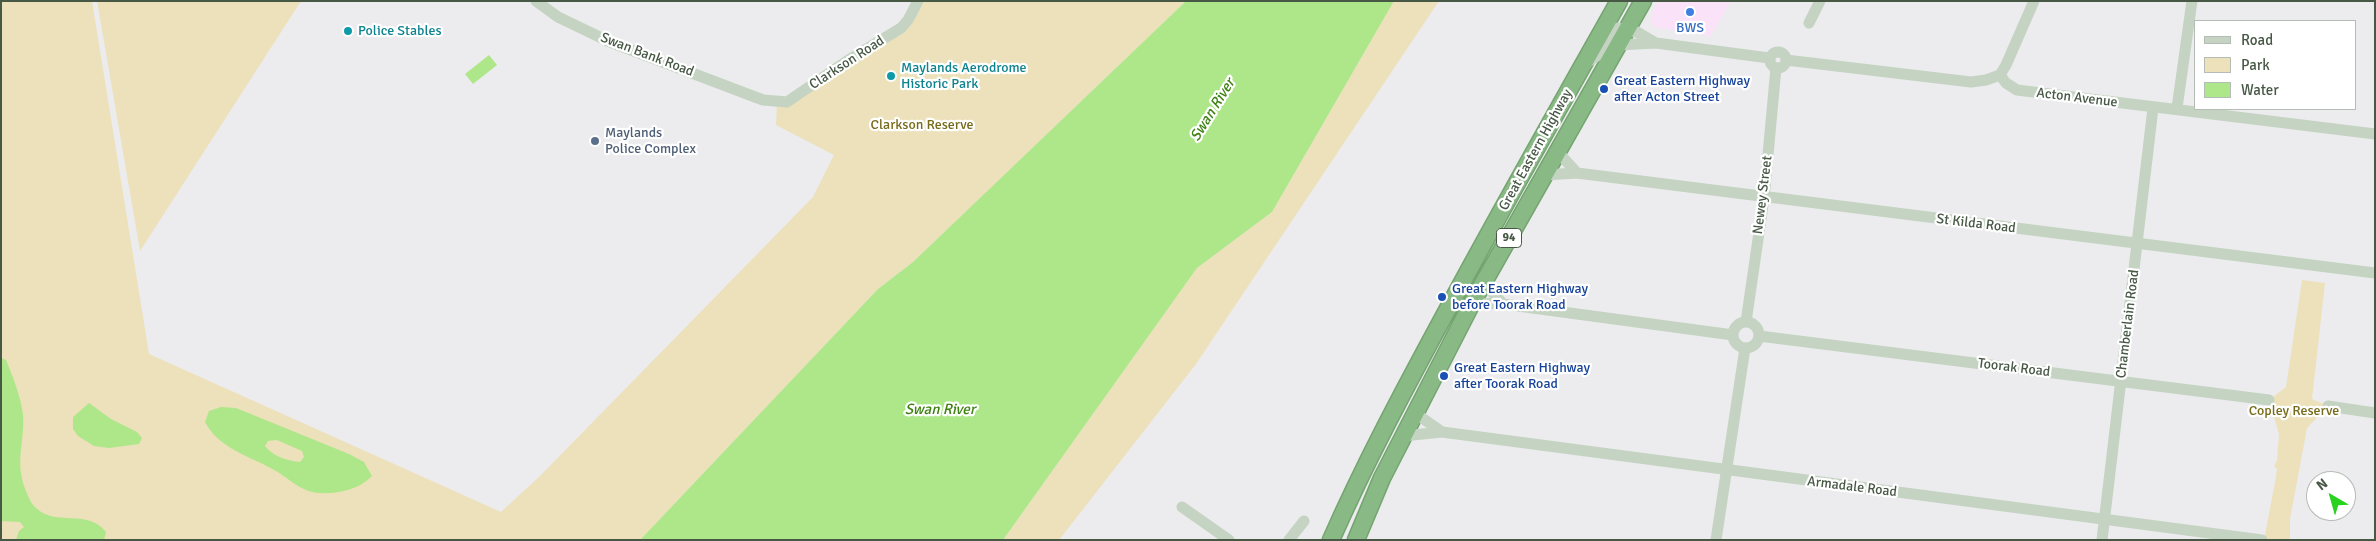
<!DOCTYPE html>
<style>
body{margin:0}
#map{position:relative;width:2376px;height:541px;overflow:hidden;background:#ecebee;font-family:Signika,sans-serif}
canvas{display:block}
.frame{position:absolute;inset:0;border:2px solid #475845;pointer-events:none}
.legend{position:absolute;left:2194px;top:20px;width:162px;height:90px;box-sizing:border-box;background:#fff;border:1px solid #b5bcb5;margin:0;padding:6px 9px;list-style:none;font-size:15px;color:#475845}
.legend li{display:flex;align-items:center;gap:10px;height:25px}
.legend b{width:25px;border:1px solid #b5bcb5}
.north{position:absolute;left:2306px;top:471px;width:50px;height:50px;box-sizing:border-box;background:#fff;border:1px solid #b5bcb5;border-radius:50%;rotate:322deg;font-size:14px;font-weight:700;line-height:20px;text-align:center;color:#475845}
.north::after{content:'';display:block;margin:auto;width:18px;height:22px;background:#28d320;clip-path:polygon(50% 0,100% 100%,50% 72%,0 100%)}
</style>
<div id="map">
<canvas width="2376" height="541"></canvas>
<div class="frame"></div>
<ul class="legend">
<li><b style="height:6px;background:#c4d3c2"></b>Road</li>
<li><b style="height:14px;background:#ece1ba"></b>Park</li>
<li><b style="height:14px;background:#aee789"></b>Water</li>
</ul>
<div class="north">N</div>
</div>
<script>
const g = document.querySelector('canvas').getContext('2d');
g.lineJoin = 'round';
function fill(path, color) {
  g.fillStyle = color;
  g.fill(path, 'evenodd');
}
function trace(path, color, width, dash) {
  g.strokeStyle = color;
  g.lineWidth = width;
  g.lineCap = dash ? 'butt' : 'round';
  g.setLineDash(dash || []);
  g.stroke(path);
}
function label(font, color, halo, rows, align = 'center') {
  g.font = font + ' Signika,sans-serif';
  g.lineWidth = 4.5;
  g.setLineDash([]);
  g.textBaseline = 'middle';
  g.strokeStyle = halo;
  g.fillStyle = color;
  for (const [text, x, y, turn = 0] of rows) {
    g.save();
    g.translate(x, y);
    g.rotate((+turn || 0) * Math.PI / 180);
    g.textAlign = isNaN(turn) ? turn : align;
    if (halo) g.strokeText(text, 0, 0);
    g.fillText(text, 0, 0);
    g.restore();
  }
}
fill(new Path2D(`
 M1659 1H1731L1711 36 1654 27 1651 22 1654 10Z`), '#fae3f8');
fill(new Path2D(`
 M1 1H92L149 354 501 512 540 476 813 197 834 155 776 125 777 103 902 29 920 1H1186L913 262 878 289 640 540H1Z
 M97 1H301L140 251Z
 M1394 1H1439L1196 364 1059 540H1003L1197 268 1272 212Z
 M2302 280 2325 283 2312 399 2328 406 2307 428 2290 519V540H2264L2276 477 2277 468 2274 467 2277 460 2279 434 2269 400 2286 387Z`), '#ece1ba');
fill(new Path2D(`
 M1186 1H1394L1272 212 1197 268 1003 540H640L878 289 913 262Z
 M489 55 497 65 473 84 465 74Z
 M1 358 6 360C13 377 21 397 23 415 25 443 14 462 26 491 28 496 31 504 36 508 56 527 87 508 106 532L104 540H16L19 531 24 527 20 522 1 521Z
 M89 403 111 419 137 432 142 438 139 444 109 448 94 446 78 436 73 429V417Z
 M221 407 236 408 349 454 364 462 372 476C359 490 337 494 319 493 301 492 290 479 276 471 259 461 240 455 225 444 216 438 210 431 205 422L209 411ZM277 440 302 451 304 457 300 462C288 461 272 456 265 446L268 441Z`), '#aee789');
const highway = new Path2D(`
 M1331 540C1365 463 1404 390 1444 316 1501 210 1560 106 1619 1
 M1356 540 1382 478 1472 303 1643 1`);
trace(highway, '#74a570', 19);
trace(new Path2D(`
 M536 1 558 17 610 42 763 100 787 102 847 61 901 28 908 20 918 1
 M1809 23 1820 1
 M1618 45 1656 43 1769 58
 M1770 60a8 8 0 1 1 16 0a8 8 0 1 1-16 0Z
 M1786 60 1971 82 1986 80 2000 75
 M1585 64 1597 56 1611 34 1618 28 1637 32 1654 42
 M2000 75 2006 83 2017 90 2375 134
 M2000 75 2006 65 2034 1
 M2177 108 2192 1
 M1558 152 1577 173
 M1545 175 1577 173 2375 273
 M1486 279 1493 293 1503 304
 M1472 303 1503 304 1733 335
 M1733 335a13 13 0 1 1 26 0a13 13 0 1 1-26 0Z
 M1746 322 1764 198 1776 68
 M1759 336 2269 400
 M2328 406 2375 413
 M1415 413 1442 432
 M1403 436 1442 432 2262 540
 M1182 507 1229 540
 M1289 540 1304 521
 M1716 540 1745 348
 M2102 540 2153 108`), '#c4d3c2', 11);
trace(highway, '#89b985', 16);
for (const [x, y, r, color] of [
 [1690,12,5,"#3f7fe0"],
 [348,31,5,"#0f9aa8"],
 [891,76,5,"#0f9aa8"],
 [1604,89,5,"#1a4fb4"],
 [595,141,5,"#5c6f8a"],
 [1442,297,5,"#1a4fb4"],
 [1444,376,5,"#1a4fb4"]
]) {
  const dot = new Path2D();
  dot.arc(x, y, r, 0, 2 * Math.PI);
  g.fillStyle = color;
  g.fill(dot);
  trace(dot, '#fff', 2);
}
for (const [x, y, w] of [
 [1509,238,25]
]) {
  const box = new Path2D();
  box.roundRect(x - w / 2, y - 9.5, w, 19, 4);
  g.fillStyle = '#fff';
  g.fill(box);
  trace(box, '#475845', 1);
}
label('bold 12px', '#475845', null, [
 ["94",1509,238]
]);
label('14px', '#366cbe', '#fff', [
 ["BWS",1690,28]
]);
label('14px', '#0d838f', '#fff', [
 ["Police Stables",358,31],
 ["Maylands Aerodrome",901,68],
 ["Historic Park",901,84]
], 'left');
label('14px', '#475845', '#fff', [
 ["Swan Bank Road",647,55,21],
 ["Clarkson Road",847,63,-33],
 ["Acton Avenue",2077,98,7],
 ["Great Eastern Highway",1536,150,-61],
 ["Newey Street",1763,195,-83],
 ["St Kilda Road",1976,224,7],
 ["Chamberlain Road",2128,324,-83],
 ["Toorak Road",2014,368,7],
 ["Armadale Road",1852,487,7]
]);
label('14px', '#164399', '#fff', [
 ["Great Eastern Highway",1614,81],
 ["after Acton Street",1614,97],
 ["Great Eastern Highway",1452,289],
 ["before Toorak Road",1452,305],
 ["Great Eastern Highway",1454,368],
 ["after Toorak Road",1454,384]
], 'left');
label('14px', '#756b1a', '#fff', [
 ["Clarkson Reserve",922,125],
 ["Copley Reserve",2294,411]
]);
label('14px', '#4e5e75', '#fff', [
 ["Maylands",605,133],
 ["Police Complex",605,149]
], 'left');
label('italic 15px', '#3e8212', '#fff', [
 ["Swan River",1213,110,-58],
 ["Swan River",940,410]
]);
</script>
